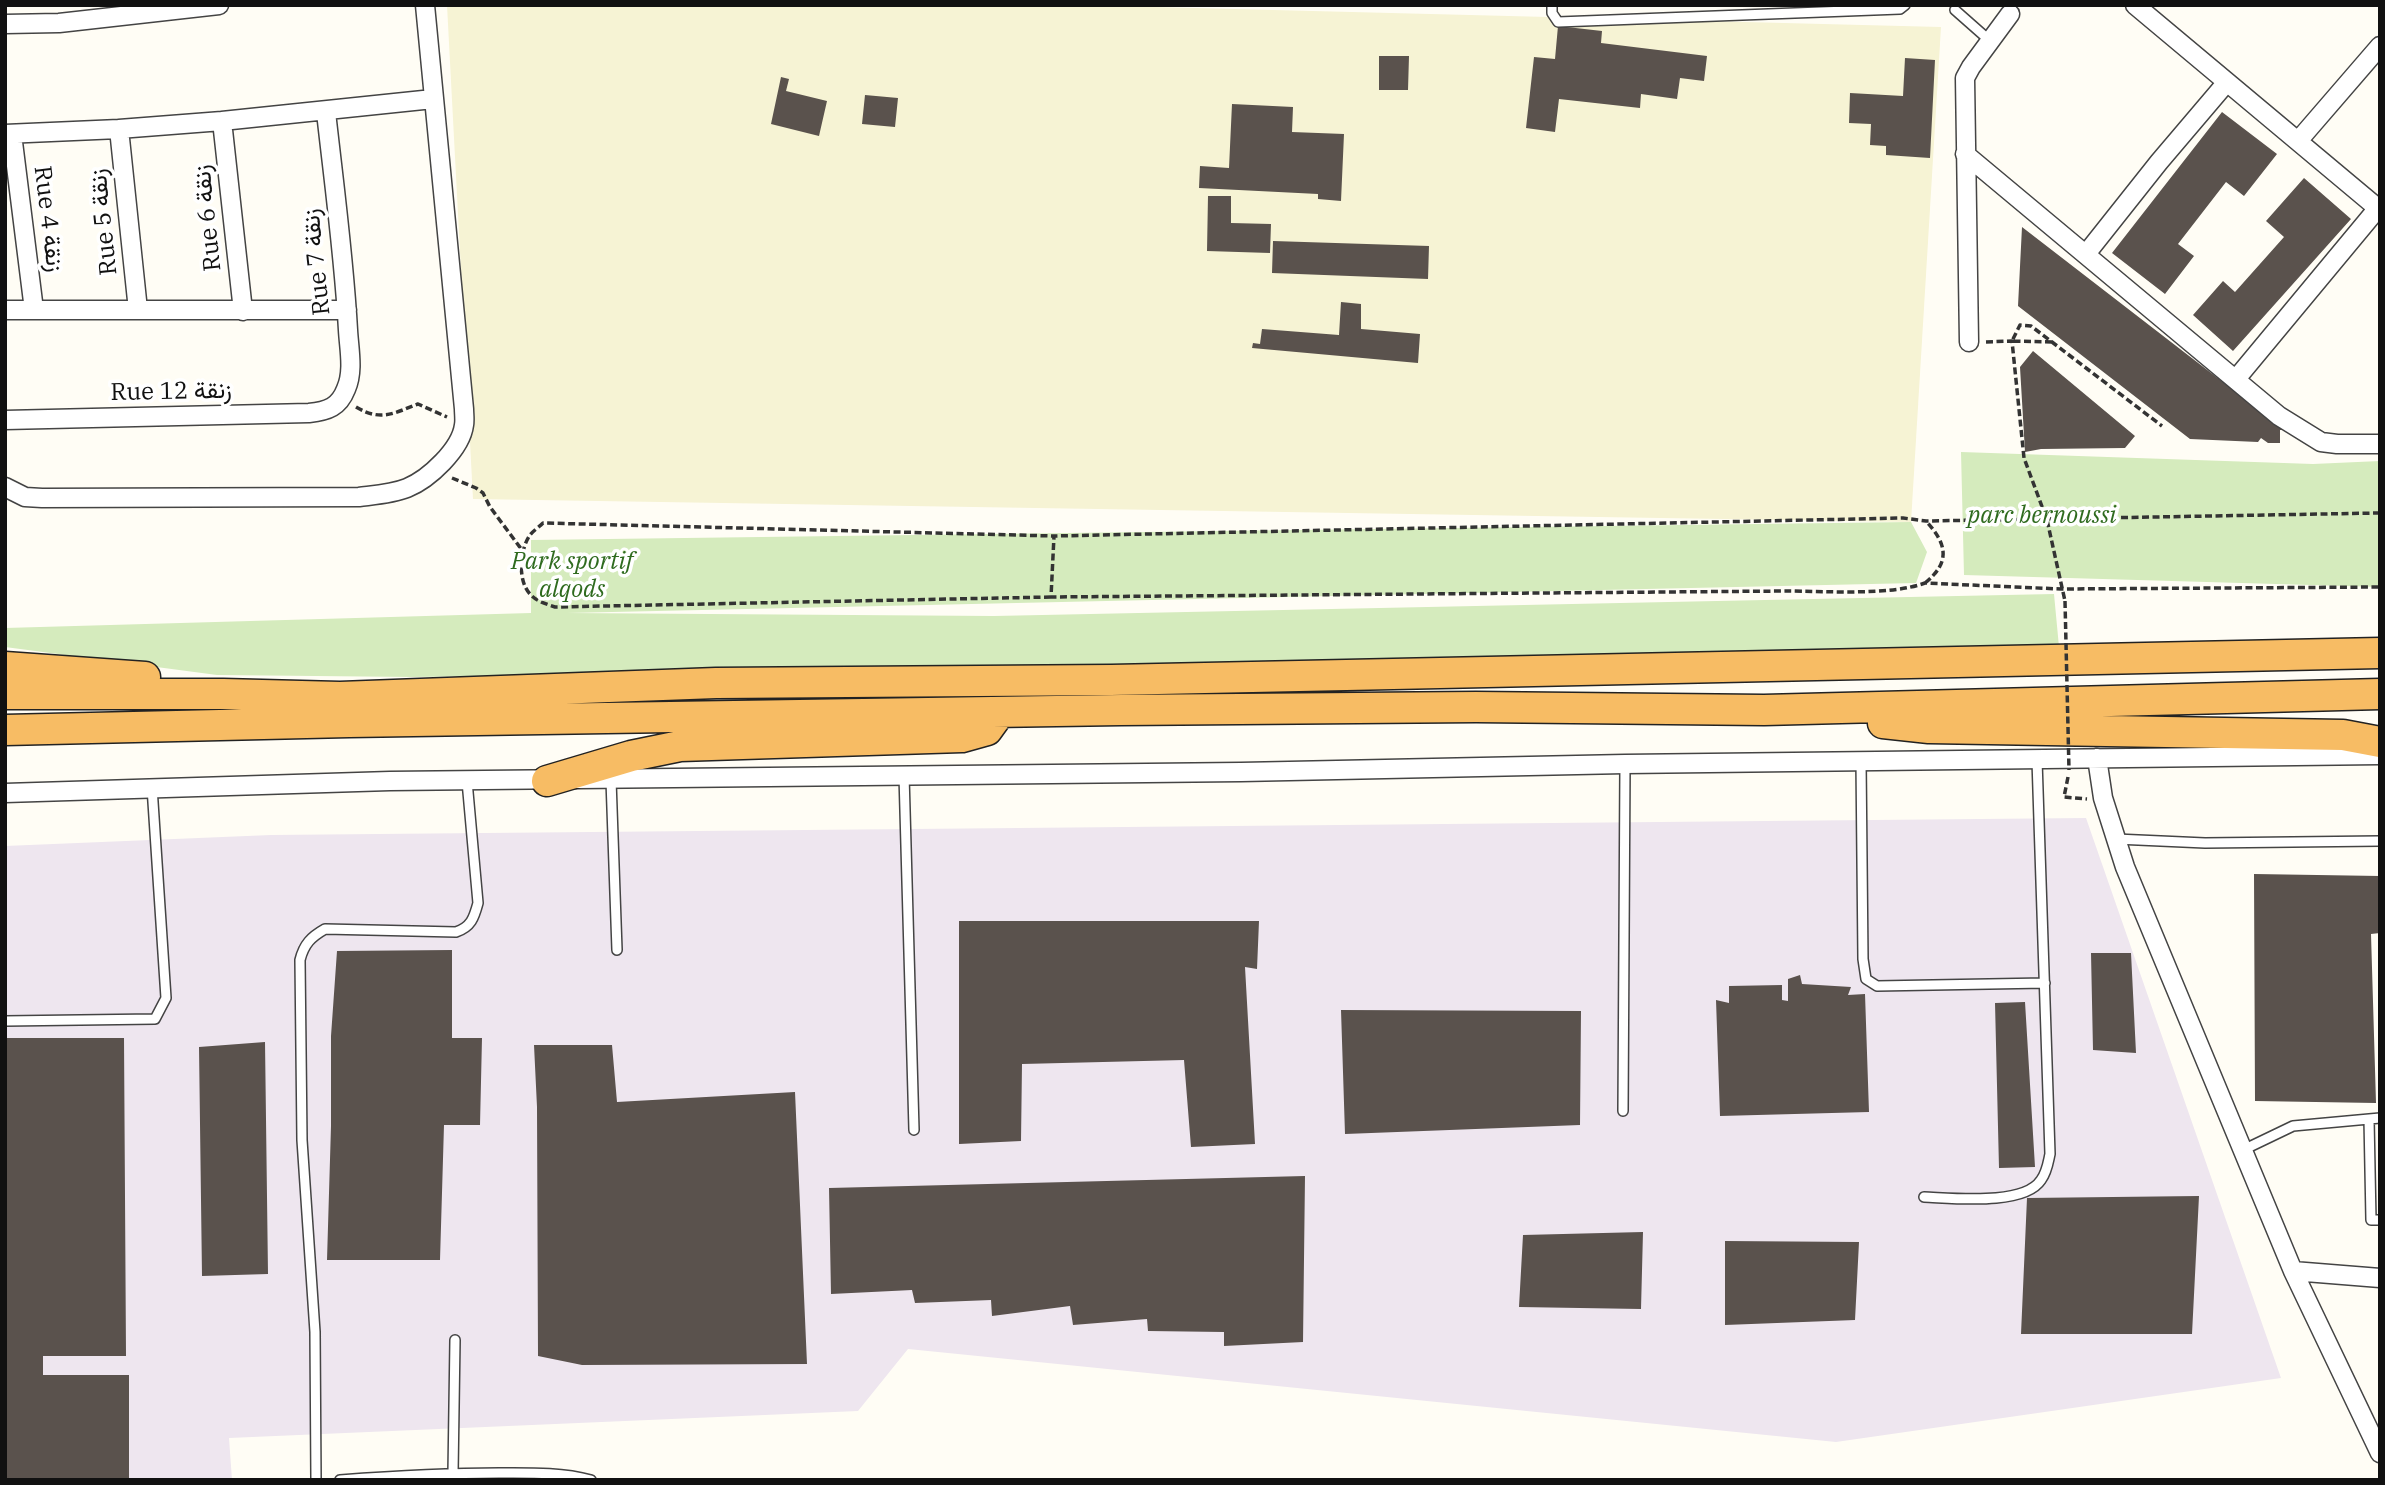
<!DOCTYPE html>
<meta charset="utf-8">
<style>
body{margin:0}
#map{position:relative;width:2385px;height:1485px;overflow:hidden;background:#fffdf5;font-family:"IBM Plex Serif",serif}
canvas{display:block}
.frame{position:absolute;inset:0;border:7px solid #111;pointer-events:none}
</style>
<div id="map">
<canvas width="2385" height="1485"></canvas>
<div class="frame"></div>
</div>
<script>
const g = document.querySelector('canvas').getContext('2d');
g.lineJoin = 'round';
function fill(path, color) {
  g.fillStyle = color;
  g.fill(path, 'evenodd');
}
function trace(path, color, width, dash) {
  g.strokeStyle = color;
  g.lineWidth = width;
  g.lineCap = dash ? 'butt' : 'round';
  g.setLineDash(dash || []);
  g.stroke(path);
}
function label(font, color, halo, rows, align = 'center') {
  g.font = font + ' "IBM Plex Serif",Vazirmatn,serif';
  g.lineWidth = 7;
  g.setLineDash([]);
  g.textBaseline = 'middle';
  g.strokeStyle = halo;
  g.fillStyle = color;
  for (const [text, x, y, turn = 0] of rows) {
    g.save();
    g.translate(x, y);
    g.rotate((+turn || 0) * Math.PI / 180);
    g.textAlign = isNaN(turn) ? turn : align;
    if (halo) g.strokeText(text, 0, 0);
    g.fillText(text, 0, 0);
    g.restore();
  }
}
fill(new Path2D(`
 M2086 818 2281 1378 1836 1442 908 1349 858 1411 229 1438 232 1480H5V846L271 835Z`), '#eee6ef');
fill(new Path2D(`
 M447 5H1077L1941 27 1911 522 473 499Z`), '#f6f3d4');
fill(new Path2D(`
 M1961 452 2313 464 2380 461V587L1964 575Z
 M1911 522 1927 552 1916 583 567 613 994 616 2054 594 2059 647 991 670 412 677 217 675 5 647V628L531 613V540Z`), '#d5ebbd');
fill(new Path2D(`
 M1558 26 1602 31 1601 43 1707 56 1704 81 1680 78 1677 99 1641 94 1640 108 1559 99 1555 132 1526 128 1534 57 1555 59Z
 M1379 56H1409L1408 90H1379Z
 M1905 58 1935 60 1930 158 1886 155V146L1870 145 1871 124 1849 123 1850 93 1903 96Z
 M781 77 789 79 786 91 827 101 819 136 771 124Z
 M865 95 898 98 895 127 862 124Z
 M1232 104 1293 107 1292 132 1344 134 1341 201 1318 199V194L1199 188 1200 166 1229 168Z
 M2222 112 2277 154 2244 196 2226 182 2178 244 2194 256 2165 294 2112 253Z
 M2304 178 2351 219 2233 351 2193 315 2223 281 2235 292 2284 237 2266 221Z
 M1208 196H1231V223L1271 224 1270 253 1207 251Z
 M2022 227 2285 430H2280V443H2268L2261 438 2258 442 2190 439 2018 306Z
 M1273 241 1429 246 1428 279 1272 273Z
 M1341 302 1361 304V329L1420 334 1418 363 1252 348 1253 343 1260 344 1262 329 1339 335Z
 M2033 351 2135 436 2125 448 2041 449 2025 452 2020 367Z
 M2254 874 2380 876V933L2371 934 2376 1103 2255 1101Z
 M959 921H1259L1257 969 1245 967 1255 1144 1191 1147 1184 1060 1022 1064 1021 1141 959 1144Z
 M452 950V1038H482L480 1125H444L440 1260H327L331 1126V1036L337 951Z
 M2091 953H2131L2136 1053 2093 1050Z
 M1800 975 1802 984 1851 987 1848 995 1865 994 1869 1112 1720 1116 1716 1000 1729 1003V986L1782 985V1000L1788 1001V979Z
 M2025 1002 2035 1167 1999 1168 1995 1003Z
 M1341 1010 1581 1011 1580 1125 1345 1134Z
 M5 1038H124L126 1356H43V1375H129V1480H5Z
 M265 1042 268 1274 202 1276 199 1047Z
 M534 1045H612L617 1102 795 1092 807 1364 582 1365 538 1356 537 1107Z
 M1305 1176 1303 1342 1224 1346V1332L1148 1331 1147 1319 1073 1325 1070 1306 992 1316 991 1300 915 1303 912 1290 831 1294 829 1188Z
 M2199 1196 2192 1334H2021L2027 1198Z
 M1643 1232 1641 1309 1519 1307 1523 1235Z
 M1725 1241 1859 1242 1855 1320 1725 1325Z`), '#5a524d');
const service = new Path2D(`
 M1552 5V13L1558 22 1900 9 1905 5
 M1955 10 1989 40
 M1861 761 1863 959 1866 979 1877 986 2045 983
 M904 775 914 1130
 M611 780 617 950
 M2116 839 2205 843 2380 841
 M5 1021 155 1019 166 998 152 787
 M1623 1111 1625 764
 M2369 1119 2371 1220H2380
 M2243 1150 2293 1126 2380 1118
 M1924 1197C1953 1198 2024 1206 2041 1180 2047 1172 2048 1163 2050 1154L2037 760
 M453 1473 455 1340
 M316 1480 315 1332 302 1140 300 960C304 944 311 937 325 929L456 932C471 927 474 918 478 903L467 781
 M340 1480C393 1476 446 1473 499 1473 529 1473 561 1472 591 1480`);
const minor = new Path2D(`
 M2135 5 2380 210
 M5 24 59 23 219 5
 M222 121 243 311
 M119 129 138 310
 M5 134 119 129 222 121 433 99
 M12 134 34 310
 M2298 141 2380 46
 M1965 154 2279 416 2321 442 2337 444H2380
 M2086 254 2159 162 2227 82
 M5 310H347
 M1969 342 1965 78 1971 67 2010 14
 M2236 379 2378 208
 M5 420 309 413C328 411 339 407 346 389 354 371 349 349 348 330 344 257 334 184 326 112
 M5 487 25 497 42 498 359 497C375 495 392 494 407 488 429 479 461 449 464 425 465 420 464 414 464 409L425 5
 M2097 758 2103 798 2125 867 2293 1271 2380 1453
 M5 793 390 781 1241 772 1625 764 2380 755
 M2293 1271 2380 1278`);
const trunk = new Path2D(`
 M5 667 145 677
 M5 694H223L340 697 716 683 1111 680 2380 653
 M1883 723 1929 728 2343 735 2380 742
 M5 730 349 722 1121 710 1476 707 1764 710 2380 694
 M547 781 631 756 680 746 962 737 987 730 1000 712`);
trace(service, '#444', 12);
trace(minor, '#444', 21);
trace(trunk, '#222', 33);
trace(new Path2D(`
 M1986 342 2012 341 2024 458 2047 520 2065 601
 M2052 342 2012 341 2020 325 2031 326 2162 426
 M356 407C381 422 394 413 418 404L447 417
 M452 478 476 488 483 493 490 507 522 550
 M2380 513 1926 521 1903 518 1054 536 1051 597 1786 591C1825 591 1890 596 1925 583L2061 589 2380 587
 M1925 583C1951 562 1947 544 1926 521
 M1051 597 555 607C546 604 536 601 530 594 517 580 520 549 530 535 533 531 539 527 543 523L1054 536
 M2068 777 2064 797 2087 799`), '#333', 3.5, [7, 3.5]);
trace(service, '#fff', 9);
trace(minor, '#fff', 18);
trace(trunk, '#f7bc64', 30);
trace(new Path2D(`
 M2065 601 2069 770`), '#333', 3.5, [7, 3.5]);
label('24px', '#111', '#fff', [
 ["Rue 6 زنقة",208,218,-96],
 ["Rue 4 زنقة",48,219,83],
 ["Rue 5 زنقة",104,222,-96],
 ["Rue 7 زنقة",317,262,-96],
 ["Rue 12 زنقة",171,392,-1]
]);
label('italic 24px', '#2f6b1f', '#fff', [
 ["parc bernoussi",2042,516],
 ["Park sportif",572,562],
 ["alqods",572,590]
]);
</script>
